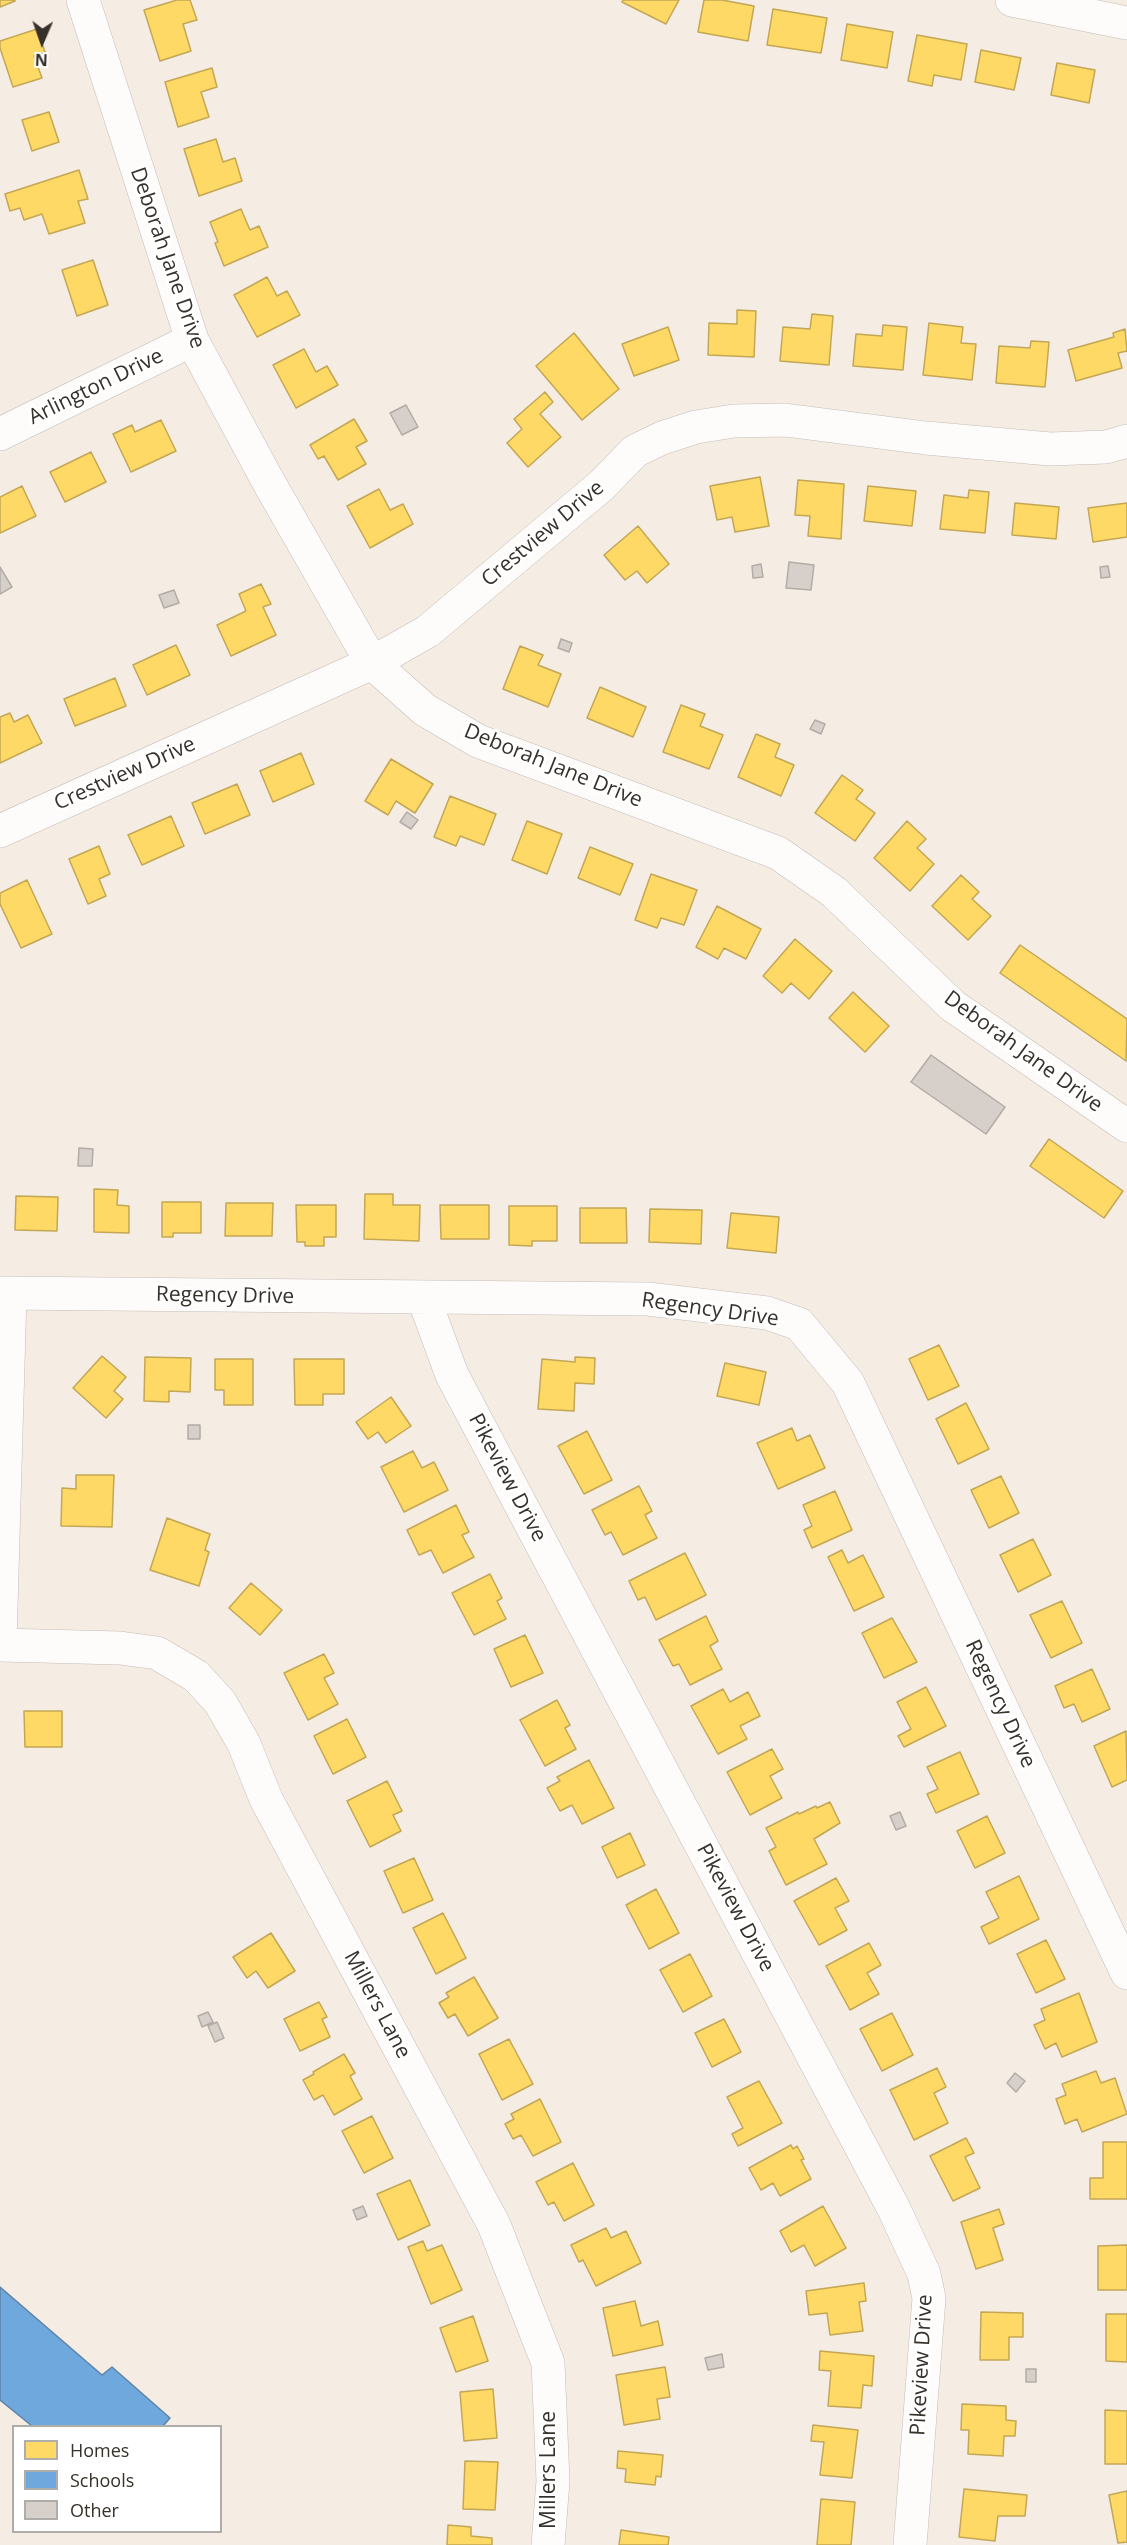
<!DOCTYPE html>
<style>
body{margin:0}
#map{position:relative;width:1127px;height:2545px;overflow:hidden;background:#f5ece4;font-family:"Open Sans",sans-serif}
canvas{display:block}
.legend{position:absolute;left:12px;top:2425px;width:210px;height:108px;box-sizing:border-box;background:#fff;border:2px solid #afadaa;margin:0;padding:8px 10px;list-style:none;font-size:18px;color:#37312b}
.legend li{display:flex;align-items:center;gap:12px;height:30px}
.legend b{width:30px;border:2px solid #afadaa}
.north{position:absolute;left:12px;top:12px;width:60px;height:60px;-webkit-text-stroke:4px #fff;paint-order:stroke;rotate:182deg;font-size:16px;font-weight:700;line-height:24px;text-align:center;color:#37312b}
.north::after{content:'';display:block;margin:auto;width:21px;height:27px;background:#37312b;clip-path:polygon(50% 0,100% 100%,50% 72%,0 100%)}
</style>
<div id="map">
<canvas width="1127" height="2545"></canvas>
<ul class="legend">
<li><b style="height:16px;background:#ffd966"></b>Homes</li>
<li><b style="height:16px;background:#6fa8dc"></b>Schools</li>
<li><b style="height:16px;background:#d7d0ca"></b>Other</li>
</ul>
<div class="north">N</div>
</div>
<script>
const g = document.querySelector('canvas').getContext('2d');
g.lineJoin = 'round';
function fill(path, color) {
  g.fillStyle = color;
  g.fill(path, 'evenodd');
}
function trace(path, color, width, dash) {
  g.strokeStyle = color;
  g.lineWidth = width;
  g.lineCap = dash ? 'butt' : 'round';
  g.setLineDash(dash || []);
  g.stroke(path);
}
function label(font, color, halo, rows, align = 'center') {
  g.font = font + ' "Open Sans",sans-serif';
  g.lineWidth = 6;
  g.setLineDash([]);
  g.textBaseline = 'middle';
  g.strokeStyle = halo;
  g.fillStyle = color;
  for (const [text, x, y, turn = 0] of rows) {
    g.save();
    g.translate(x, y);
    g.rotate((+turn || 0) * Math.PI / 180);
    g.textAlign = isNaN(turn) ? turn : align;
    if (halo) g.strokeText(text, 0, 0);
    g.fillText(text, 0, 0);
    g.restore();
  }
}
const homes = new Path2D(`
 M0 0H15V1L0 7Z
 M177 0H190L197 20 183 24 191 51 160 61 144 10Z
 M623 0H679L666 24 622 2Z
 M704 0H722L754 6 748 41 698 32Z
 M773 9 827 18 821 53 767 45Z
 M847 24 893 32 887 68 841 60Z
 M37 29 45 52 34 56 42 78 13 87 0 48V41Z
 M917 35 967 44 961 80 934 75 932 86 908 81Z
 M981 50 1021 58 1014 90 975 82Z
 M1057 63 1095 70 1089 103 1051 95Z
 M212 68 217 87 201 92 209 117 178 127 165 82Z
 M49 112 59 142 32 151 22 120Z
 M216 139 223 162 235 158 242 181 199 196 184 149Z
 M79 170 88 199 78 201 85 223 49 234 42 214 24 220 20 208 10 211 5 194Z
 M241 209 250 230 259 226 268 247 224 266 215 243 218 242 210 222Z
 M93 260 108 305 77 316 62 270Z
 M267 277 277 296 287 291 300 315 257 337 234 295Z
 M737 310 756 311 754 357 708 355 709 323 737 324Z
 M812 314 833 316 829 365 780 361 783 327 810 329Z
 M929 323 963 327 961 343 976 344 972 380 923 375Z
 M883 325 907 327 903 370 853 366 856 334 882 336Z
 M668 327 679 360 634 376 622 344Z
 M1125 329 1127 351 1118 353 1122 368 1076 381 1068 350 1114 337 1113 333Z
 M574 333 619 389 582 420 536 366Z
 M1031 341 1049 342 1045 387 996 383 999 346 1030 348Z
 M304 349 316 372 327 366 338 385 296 408 273 365Z
 M545 392 553 402 540 414 561 437 528 467 507 443 522 429 514 419Z
 M354 419 367 441 356 447 366 464 338 480 324 456 318 459 310 445Z
 M161 420 176 451 131 472 113 434 132 425 135 432Z
 M91 452 106 482 65 502 50 472Z
 M760 477 769 526 735 532 732 517 717 520 710 486Z
 M798 480 844 484 841 539 808 536 810 516 795 515Z
 M22 486 36 516 0 533V497Z
 M868 486 916 491 912 526 864 521Z
 M379 489 390 510 403 504 413 524 370 548 347 506Z
 M969 490 989 492 985 533 940 529 944 495 968 498Z
 M1015 503 1059 507 1056 539 1012 535Z
 M1127 503V537L1093 542 1088 508Z
 M638 526 669 564 647 583 637 571 625 580 604 555Z
 M261 584 271 604 263 607 276 635 231 656 217 625 246 611 239 594Z
 M176 645 190 675 147 695 133 665Z
 M520 646 543 655 538 665 561 674 548 707 503 689Z
 M115 678 126 706 75 726 64 699Z
 M600 687 646 707 633 737 587 718Z
 M681 705 705 714 700 726 723 735 709 769 663 752Z
 M10 713 14 722 28 715 42 743 0 763V717Z
 M756 734 780 744 775 757 794 765 781 796 738 777Z
 M301 753 314 784 273 802 260 771Z
 M391 759 433 784 415 813 396 801 388 815 365 801Z
 M842 775 863 790 856 799 875 813 855 841 815 813Z
 M237 784 250 815 205 834 192 803Z
 M450 796 496 814 484 845 460 836 456 846 434 837Z
 M171 816 184 846 142 865 128 835Z
 M527 821 562 834 547 874 512 860Z
 M907 821 926 839 917 848 934 864 910 891 874 858Z
 M99 846 110 874 99 879 106 896 88 904 69 859Z
 M590 847 633 864 620 895 578 878Z
 M651 874 697 890 684 925 661 918 657 928 635 920Z
 M961 875 979 892 972 899 991 916 968 940 932 906Z
 M27 880 52 934 21 948 0 904V893Z
 M717 906 761 929 746 959 724 948 718 959 696 947Z
 M795 939 832 971 809 999 791 983 782 993 763 976Z
 M1020 945 1127 1019 1126 1061 1000 973Z
 M853 992 889 1026 865 1052 829 1018Z
 M1049 1139 1123 1191 1104 1218 1030 1166Z
 M94 1189 118 1190 117 1205 129 1206V1233L94 1232Z
 M365 1194H393V1205H420L419 1241 364 1239Z
 M16 1196 58 1197 57 1231 15 1230Z
 M162 1202H201V1233H173V1237H162Z
 M226 1203H273L272 1236H225Z
 M296 1205H336V1237H324V1246H305V1242H297Z
 M440 1205H489V1239H441Z
 M509 1206H557V1241H532V1246L509 1245Z
 M580 1208H626L627 1243H580Z
 M650 1209 702 1210 701 1244 649 1242Z
 M731 1213 779 1217 776 1253 727 1248Z
 M939 1345 959 1386 928 1400 909 1359Z
 M102 1356 126 1377 114 1391 123 1399 106 1418 73 1388Z
 M145 1357 191 1358 190 1392 169 1391V1402L144 1401Z
 M575 1357 595 1358 594 1384 575 1383 574 1411 538 1409 542 1359 575 1362Z
 M215 1359H253V1405H224V1390H215Z
 M294 1359H344V1394H323V1405H295Z
 M725 1363 766 1372 759 1405 717 1396Z
 M391 1397 411 1426 386 1443 378 1432 368 1439 356 1422Z
 M966 1403 989 1449 958 1464 936 1419Z
 M792 1428 797 1441 810 1435 825 1468 778 1489 757 1443Z
 M587 1431 612 1480 584 1494 558 1446Z
 M413 1451 422 1468 434 1462 448 1490 404 1512 381 1467Z
 M76 1475H114L112 1527 61 1526 62 1488 76 1489Z
 M1001 1476 1019 1513 989 1528 971 1490Z
 M639 1486 652 1511 645 1515 657 1538 623 1555 611 1532 605 1535 592 1510Z
 M835 1491 852 1530 812 1548 804 1530 812 1526 803 1505Z
 M456 1505 469 1532 462 1535 474 1557 443 1573 431 1550 419 1555 407 1530Z
 M167 1518 210 1534 205 1550 209 1552 199 1586 150 1570Z
 M1033 1539 1051 1575 1018 1592 1000 1555Z
 M842 1550 848 1563 863 1555 884 1597 854 1611 828 1557Z
 M685 1553 706 1595 656 1620 645 1597 638 1600 629 1581Z
 M490 1574 502 1598 497 1601 506 1619 474 1635 452 1593Z
 M251 1583 282 1610 260 1635 229 1608Z
 M1062 1601 1082 1643 1051 1658 1030 1615Z
 M706 1616 718 1641 710 1646 722 1669 690 1685 679 1664 673 1666 659 1640Z
 M892 1618 917 1662 884 1678 862 1633Z
 M525 1635 543 1673 511 1687 494 1649Z
 M324 1654 334 1673 324 1678 338 1704 308 1720 284 1673Z
 M1092 1669 1110 1709 1082 1722 1074 1704 1064 1708 1055 1686Z
 M926 1687 946 1726 904 1747 898 1736 911 1729 897 1702Z
 M723 1689 730 1702 748 1692 760 1716 740 1726 747 1739 718 1754 691 1706Z
 M557 1700 570 1725 565 1728 576 1749 545 1766 520 1720Z
 M24 1711H62V1747H25Z
 M347 1719 366 1757 333 1774 314 1736Z
 M1126 1731 1127 1780 1112 1787 1094 1746Z
 M772 1749 783 1769 770 1776 782 1798 750 1815 727 1772Z
 M960 1752 979 1794 936 1813 927 1794 938 1789 927 1767Z
 M589 1760 614 1808 582 1824 572 1805 560 1811 547 1788 560 1781 557 1777Z
 M387 1781 402 1811 393 1815 401 1831 370 1847 347 1801Z
 M830 1802 840 1823 814 1839 827 1864 786 1885 769 1851 776 1847 766 1828 798 1812 799 1814 816 1806 817 1808Z
 M987 1816 1005 1853 975 1868 957 1831Z
 M630 1833 645 1865 617 1878 602 1847Z
 M414 1858 433 1900 403 1913 384 1871Z
 M1019 1876 1039 1919 989 1944 981 1927 999 1918 986 1892Z
 M836 1878 849 1901 835 1908 847 1930 819 1945 794 1901Z
 M656 1889 679 1933 649 1949 626 1905Z
 M443 1913 466 1958 436 1974 413 1928Z
 M271 1933 295 1971 268 1988 256 1971 247 1978 233 1957Z
 M1046 1940 1065 1979 1036 1993 1017 1954Z
 M869 1943 881 1965 867 1973 879 1994 850 2010 826 1966Z
 M690 1954 712 1996 683 2012 660 1970Z
 M474 1977 498 2018 468 2036 455 2014 448 2018 439 2003 449 1997 446 1993Z
 M1079 1993 1097 2042 1062 2057 1056 2043 1045 2049 1034 2025 1045 2020 1041 2009Z
 M319 2002 327 2017 322 2019 330 2037 300 2051 284 2019Z
 M892 2013 913 2055 882 2071 860 2029Z
 M724 2019 741 2052 712 2067 695 2033Z
 M509 2039 533 2084 502 2100 479 2054Z
 M344 2054 355 2073 350 2076 362 2099 334 2115 323 2095 314 2100 303 2080 314 2074 313 2072Z
 M937 2068 946 2087 934 2093 948 2123 914 2140 890 2090Z
 M1096 2071 1101 2083 1115 2078 1127 2114 1082 2132 1077 2119 1065 2124 1056 2099 1066 2095 1062 2084Z
 M759 2081 782 2123 738 2146 732 2134 743 2128 727 2097Z
 M540 2099 561 2142 533 2156 521 2135 513 2139 505 2124 514 2119 511 2114Z
 M372 2116 393 2158 364 2173 342 2131Z
 M966 2138 974 2153 965 2157 980 2188 953 2201 930 2156Z
 M1103 2142H1127V2199H1090V2178H1103Z
 M791 2145 793 2149 797 2146 804 2159 801 2160 811 2179 780 2196 773 2183 761 2190 749 2168Z
 M573 2163 594 2205 564 2221 554 2202 548 2205 536 2182Z
 M410 2180 430 2225 398 2240 377 2194Z
 M823 2206 846 2248 815 2266 804 2245 791 2252 780 2231Z
 M999 2209 1004 2224 993 2228 1003 2260 976 2269 961 2222Z
 M606 2228 611 2238 626 2231 641 2263 596 2286 583 2260 579 2262 571 2245Z
 M423 2241 427 2251 442 2245 462 2290 431 2304 408 2247Z
 M1127 2245V2290H1098V2246Z
 M864 2283 866 2301 859 2302 863 2331 830 2335 827 2313 809 2315 806 2291Z
 M635 2301 641 2326 658 2321 663 2345 613 2356 603 2308Z
 M981 2312 1023 2313V2337H1009V2360H980Z
 M1106 2314H1127V2362L1106 2361Z
 M473 2316 488 2361 456 2372 440 2328Z
 M820 2351 874 2356 872 2386 863 2385 861 2408 828 2406 831 2371 819 2370Z
 M665 2367 670 2397 657 2399 660 2419 624 2425 616 2375Z
 M493 2389 497 2438 464 2441 460 2392Z
 M962 2404 1006 2406V2420L1016 2421 1015 2436H1004L1003 2456 968 2454 969 2430H961Z
 M1105 2410 1127 2411V2464H1105Z
 M813 2425 858 2430 852 2478 820 2475 824 2442 811 2441Z
 M618 2451 663 2455 661 2477 656 2476 655 2485 625 2482 626 2469 617 2468Z
 M465 2461 498 2462 495 2510 463 2509Z
 M964 2489 1027 2495 1025 2516H998L995 2541 959 2537Z
 M1127 2491V2542L1118 2543 1109 2495Z
 M821 2499 855 2502 851 2545H817Z
 M448 2525 471 2527V2536L492 2538V2545H447Z
 M621 2530 669 2537 668 2545H619Z`);
fill(homes, '#ffd966');
trace(homes, '#c3a754', 1.5);
const schools = new Path2D(`
 M0 2287 102 2375 112 2367 170 2418 163 2426H32L0 2400Z`);
fill(schools, '#6fa8dc');
trace(schools, '#5e84a7', 1.5);
const building = new Path2D(`
 M406 405 418 427 402 435 390 413Z
 M789 562 814 565 811 590 786 588Z
 M761 564 763 577 753 578 752 566Z
 M1108 566 1110 577 1101 578 1100 567Z
 M0 567 12 587 0 594Z
 M174 590 179 603 164 608 159 595Z
 M561 639 572 643 569 652 558 648Z
 M815 720 825 724 821 734 810 729Z
 M407 812 418 820 411 829 400 822Z
 M931 1055 1005 1107 986 1134 911 1082Z
 M79 1148 93 1149 92 1166H78Z
 M188 1425H200V1439H188Z
 M900 1812 906 1826 896 1830 890 1816Z
 M208 2012 213 2022 202 2027 198 2016Z
 M217 2022 224 2038 215 2042 208 2026Z
 M1015 2073 1025 2081 1016 2092 1007 2083Z
 M363 2206 367 2216 357 2220 353 2210Z
 M722 2354 724 2367 708 2370 705 2358Z
 M1026 2369H1036V2382H1026Z`);
fill(building, '#d7d0ca');
trace(building, '#b3aca6', 1.5);
const minor = new Path2D(`
 M83 0 192 340 268 481 372 663 425 710 478 741 778 853 834 892 953 1006 1127 1126
 M1012 0 1127 23
 M0 434 192 340
 M0 831 372 663 428 631 602 485 635 451 662 438 696 427 734 421 785 420 926 438 1050 449 1106 447 1127 441
 M0 1293 648 1299 767 1313 799 1324 848 1383 1127 1973
 M424 1299 452 1375 894 2209 924 2274 929 2298 910 2545
 M0 1641 10 1294
 M0 1645 120 1648 157 1653 196 1676 220 1702 244 1744 266 1799 494 2225 548 2363 553 2481 548 2545`);
trace(minor, '#c4bdb7', 34);
trace(minor, '#fefcfb', 33);
label('21px', '#37312b', '#fff', [
 ["Deborah Jane Drive",167,258,71],
 ["Arlington Drive",96,387,-26],
 ["Crestview Drive",543,534,-40],
 ["Deborah Jane Drive",553,766,22],
 ["Crestview Drive",125,774,-24],
 ["Deborah Jane Drive",1023,1052,36],
 ["Regency Drive",225,1296,1],
 ["Regency Drive",710,1310,8],
 ["Pikeview Drive",507,1478,62],
 ["Regency Drive",1000,1704,65],
 ["Pikeview Drive",735,1908,62],
 ["Millers Lane",377,2005,62],
 ["Pikeview Drive",922,2365,-87],
 ["Millers Lane",549,2470,-90]
]);
</script>
